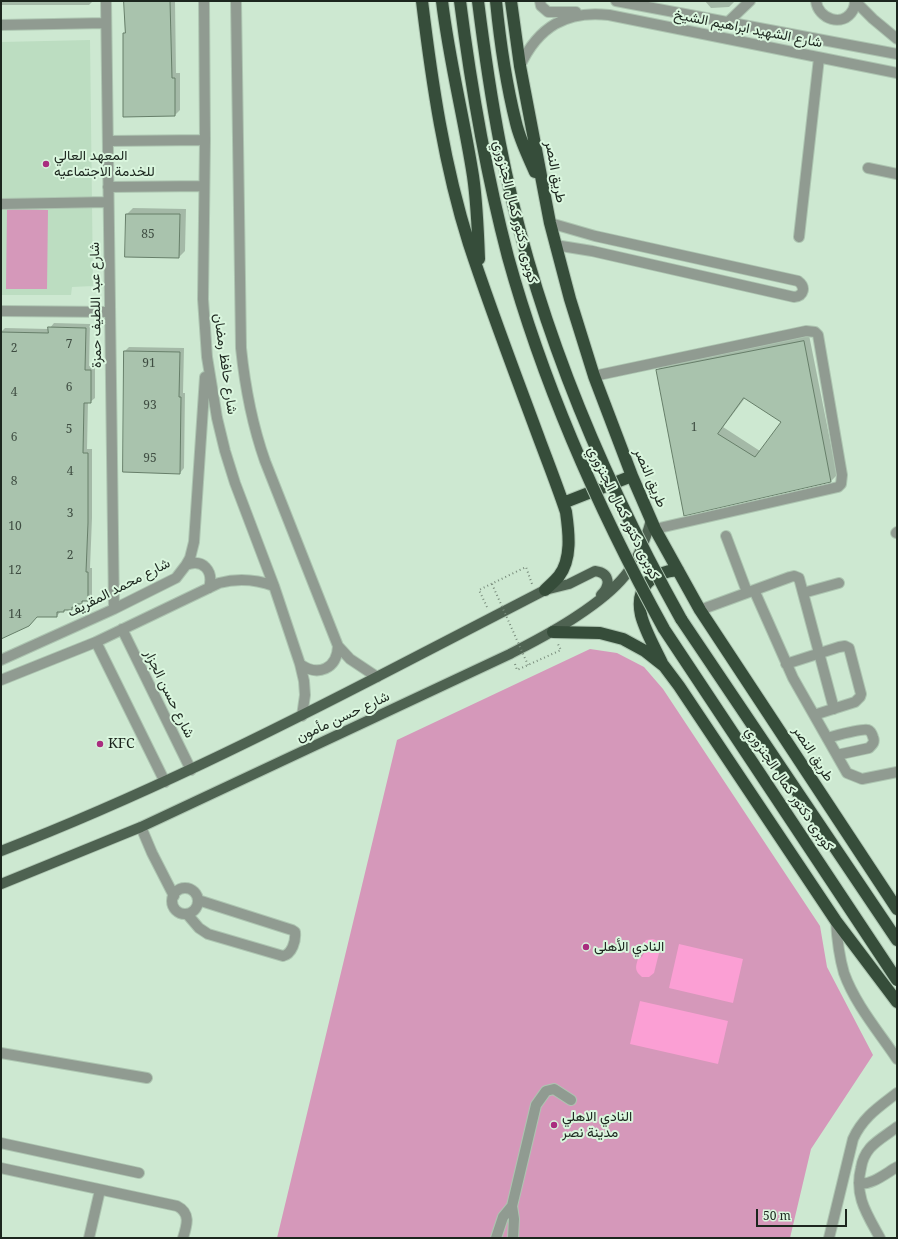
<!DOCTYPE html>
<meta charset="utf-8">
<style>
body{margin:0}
#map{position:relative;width:898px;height:1239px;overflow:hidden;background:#cde8d1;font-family:"Noto Serif",serif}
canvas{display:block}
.frame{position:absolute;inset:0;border:2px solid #1c261e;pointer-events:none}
.scale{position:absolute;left:756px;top:1209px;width:91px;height:18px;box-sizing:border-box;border:2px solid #1c261e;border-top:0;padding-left:5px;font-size:12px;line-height:14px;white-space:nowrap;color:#1c261e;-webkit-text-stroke:3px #daf6de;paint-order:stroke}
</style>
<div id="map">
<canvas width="898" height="1239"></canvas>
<div class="frame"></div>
<div class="scale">50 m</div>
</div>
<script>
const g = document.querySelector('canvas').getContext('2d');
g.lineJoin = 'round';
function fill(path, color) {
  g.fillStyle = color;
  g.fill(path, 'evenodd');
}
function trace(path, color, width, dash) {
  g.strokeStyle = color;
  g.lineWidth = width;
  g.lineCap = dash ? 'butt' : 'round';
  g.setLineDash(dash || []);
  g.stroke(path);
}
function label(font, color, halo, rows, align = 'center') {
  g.font = font + ' "Noto Serif",Vazirmatn,serif';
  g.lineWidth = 4;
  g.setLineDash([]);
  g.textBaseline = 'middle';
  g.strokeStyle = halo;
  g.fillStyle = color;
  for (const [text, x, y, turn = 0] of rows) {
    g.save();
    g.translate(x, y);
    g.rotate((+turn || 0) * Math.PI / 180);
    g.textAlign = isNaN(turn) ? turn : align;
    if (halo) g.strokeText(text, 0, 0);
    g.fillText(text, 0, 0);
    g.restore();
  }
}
fill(new Path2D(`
 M90 40 93 286 72 287 71 295H1V42Z`), '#bcddc1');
fill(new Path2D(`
 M7 209 48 210 47 289H6Z
 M590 649 617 653 644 667 663 689 820 926 827 967 873 1055 811 1149 790 1238H277L397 740Z`), '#d598ba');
fill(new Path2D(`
 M653 939 658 941 661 945 654 973 649 977H642C635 971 635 968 638 959L642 957 644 953 642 946 646 940Z
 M679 944 743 959 733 1003 669 988Z
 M640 1001 728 1021 718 1064 630 1044Z`), '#fb9fd4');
fill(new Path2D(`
 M1 1H93L89 5H1Z
 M125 1H175L176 73H180V110L175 115 124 34 126 32Z
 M705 1H735L729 7 711 8Z
 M133 208 186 209 185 251 179 257 126 256 127 214Z
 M54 323 90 324 89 366H95V398L90 402H88L87 449H92V518L90 568H92V596L88 600H85L72 609H66L64 611H61L57 616H37L1 638V332L5 328 49 329Z
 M809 335 837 475 831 481 685 514 657 370 663 364ZM745 398 783 422 760 451 723 427Z
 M129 347 184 348 183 393H185L184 468 180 473 124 471 125 351Z`), '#0003');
const building = new Path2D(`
 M124 1H170L172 78H175V116L123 117V33H125Z
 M126 214H180L179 258 125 257Z
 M48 327 86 328 85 370H91V403H84L83 453H88V523L86 572H88V601H82V604H77V607H72V610H64V612H57V617H37L29 626 1 639V332L48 333Z
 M804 341 831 482 684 516 656 370ZM744 398 781 422 755 457 718 434Z
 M124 351 180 352 179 397H181L180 474 123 472Z`);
fill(building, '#a9c3ad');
trace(building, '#667e69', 1);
const minor = new Path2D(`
 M106 1 114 609
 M204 1 205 140 203 299 207 357 217 418 225 451 235 483 274 586 300 664 304 681 305 695 302 716
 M236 1 241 348C245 387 252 424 265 461L338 646 350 659 377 677
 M540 1 541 6 548 12H576
 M616 1 897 54
 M816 1C818 19 843 28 853 10 854 8 855 4 855 1
 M855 1 873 19 897 39
 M728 22 750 1
 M1 25 106 23
 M520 66C538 27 566 10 609 15L897 73
 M108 141 205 140
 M868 168 897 174
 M108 187 204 186
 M1 204 108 202
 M550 223 595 236 798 281C806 287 804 296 794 297L592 251 555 245
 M799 237 819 58
 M1 311 110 312
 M594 376 806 331 815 332 818 335 842 475 841 484 838 487 655 529
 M896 533 897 532
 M726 536 747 592
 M186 565C203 558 214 571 209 588
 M754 590 793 678 847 773 862 779 897 772
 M803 593 839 583
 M700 610 790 577 794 576 799 578 834 709
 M122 629 191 770
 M96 642 165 782
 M1 660 114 609 176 578 186 565 190 558 194 542 205 377
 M300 664C318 677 337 669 338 646
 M786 664 839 647 845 646 849 648 861 694 860 697 855 702 814 715
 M1 680 96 642 219 583C238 578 255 579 274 586
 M827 738C835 736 862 728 868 730 871 731 872 734 873 737 875 742 873 744 869 748L837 755
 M141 827 152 853 174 896
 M172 901a13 13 0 1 1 26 0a13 13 0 1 1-26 0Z
 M187 914 199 928 208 934 283 956C292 954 296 941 295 932L292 930 198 900
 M836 921C837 939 839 956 844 973 855 1004 879 1032 897 1059
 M1 1053 147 1078
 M1 1143 139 1173
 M1 1168 177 1206C191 1213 187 1225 183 1238
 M859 1183C871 1186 886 1173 897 1167
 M89 1238 100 1190
 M496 1238 503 1217 512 1206
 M513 1238 514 1219 512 1206 536 1105 546 1091 554 1089 571 1100
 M829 1238 853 1139C863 1117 879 1107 897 1093
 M880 1238C867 1214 854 1196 861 1168 862 1161 865 1154 870 1148 877 1140 888 1134 897 1127`);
const major = new Path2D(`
 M1 851C138 798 269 733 400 665 448 640 497 615 545 590L569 584 595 571C610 573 611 585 601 595
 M1 884 141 827 510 654C533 642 555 631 577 616 618 589 638 569 651 520`);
const highway = new Path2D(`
 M422 1C432 83 444 165 469 244 491 311 516 376 540 441 549 465 558 488 566 512 569 533 572 559 559 576 555 581 550 585 545 590
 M442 1C449 60 464 118 473 176 477 203 478 231 479 259
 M496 1C500 42 506 83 516 123 520 140 528 156 535 172
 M511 1 520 66 550 223 570 299 594 376 632 476 655 529 700 610 897 909
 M563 503 632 476
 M681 619 897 940
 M553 632 600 633 623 639 645 651 664 666 679 686 836 921 897 1002
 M662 663C655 648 645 631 641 615 635 587 652 572 678 570`);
trace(minor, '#adc5b1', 12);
trace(major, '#adc5b1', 12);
trace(highway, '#adc5b1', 14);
trace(new Path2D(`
 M487 607 479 590 526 567 532 584
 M515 664 517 670 561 650 558 644`), '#798c7c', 2, [1, 3]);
trace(minor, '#909b91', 10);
trace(major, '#4e6251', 10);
trace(highway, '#364d3a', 12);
const highwayBridge = new Path2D(`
 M460 1C471 87 486 173 508 257 544 387 599 511 664 629L897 980
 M478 1C484 49 491 97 500 144 532 310 599 472 681 619`);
trace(highwayBridge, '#adc5b1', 14, []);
trace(new Path2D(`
 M492 584 528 665`), '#798c7c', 2, [1, 3]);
trace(highwayBridge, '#364d3a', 12);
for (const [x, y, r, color] of [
 [46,164,4,"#a92d7f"],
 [100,744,4,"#a92d7f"],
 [586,947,4,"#a92d7f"],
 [554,1125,4,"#a92d7f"]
]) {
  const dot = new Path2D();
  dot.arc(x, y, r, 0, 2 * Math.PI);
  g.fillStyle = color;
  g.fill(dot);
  trace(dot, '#daf6de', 1.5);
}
label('12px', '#3f4d42', null, [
 ["85",148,235],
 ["7",69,345],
 ["2",14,349],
 ["91",149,364],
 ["6",69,388],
 ["4",14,393],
 ["93",150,406],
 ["1",694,428],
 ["5",69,430],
 ["6",14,438],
 ["95",150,459],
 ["4",70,472],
 ["8",14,482],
 ["3",70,514],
 ["10",15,527],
 ["2",70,556],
 ["12",15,571],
 ["14",15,615]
]);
label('14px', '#1c261e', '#daf6de', [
 ["شارع الشهيد ابراهيم الشيخ",748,29,11],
 ["طريق النصر",555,172,79],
 ["كوبرى دكتور كمال الجنزوري",515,212,76],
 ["شارع عبد اللطيف حمزة",96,305,-91],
 ["شارع حافظ رمضان",225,364,82],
 ["طريق النصر",650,478,67],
 ["كوبرى دكتور كمال الجنزوري",623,513,64],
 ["شارع محمد المقريف",119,588,-27],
 ["شارع حسن الجزار",169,694,64],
 ["شارع حسن مأمون",343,717,-25],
 ["طريق النصر",813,754,57],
 ["كوبرى دكتور كمال الجنزوري",789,789,56]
]);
label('14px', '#1c261e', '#daf6de', [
 ["المعهد العالي",54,156],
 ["للخدمة الاجتماعيه",54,172],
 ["KFC",108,744],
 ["النادي الأهلى",594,947],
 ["النادي الاهلي",562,1117],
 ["مدينة نصر",562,1133]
], 'left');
</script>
